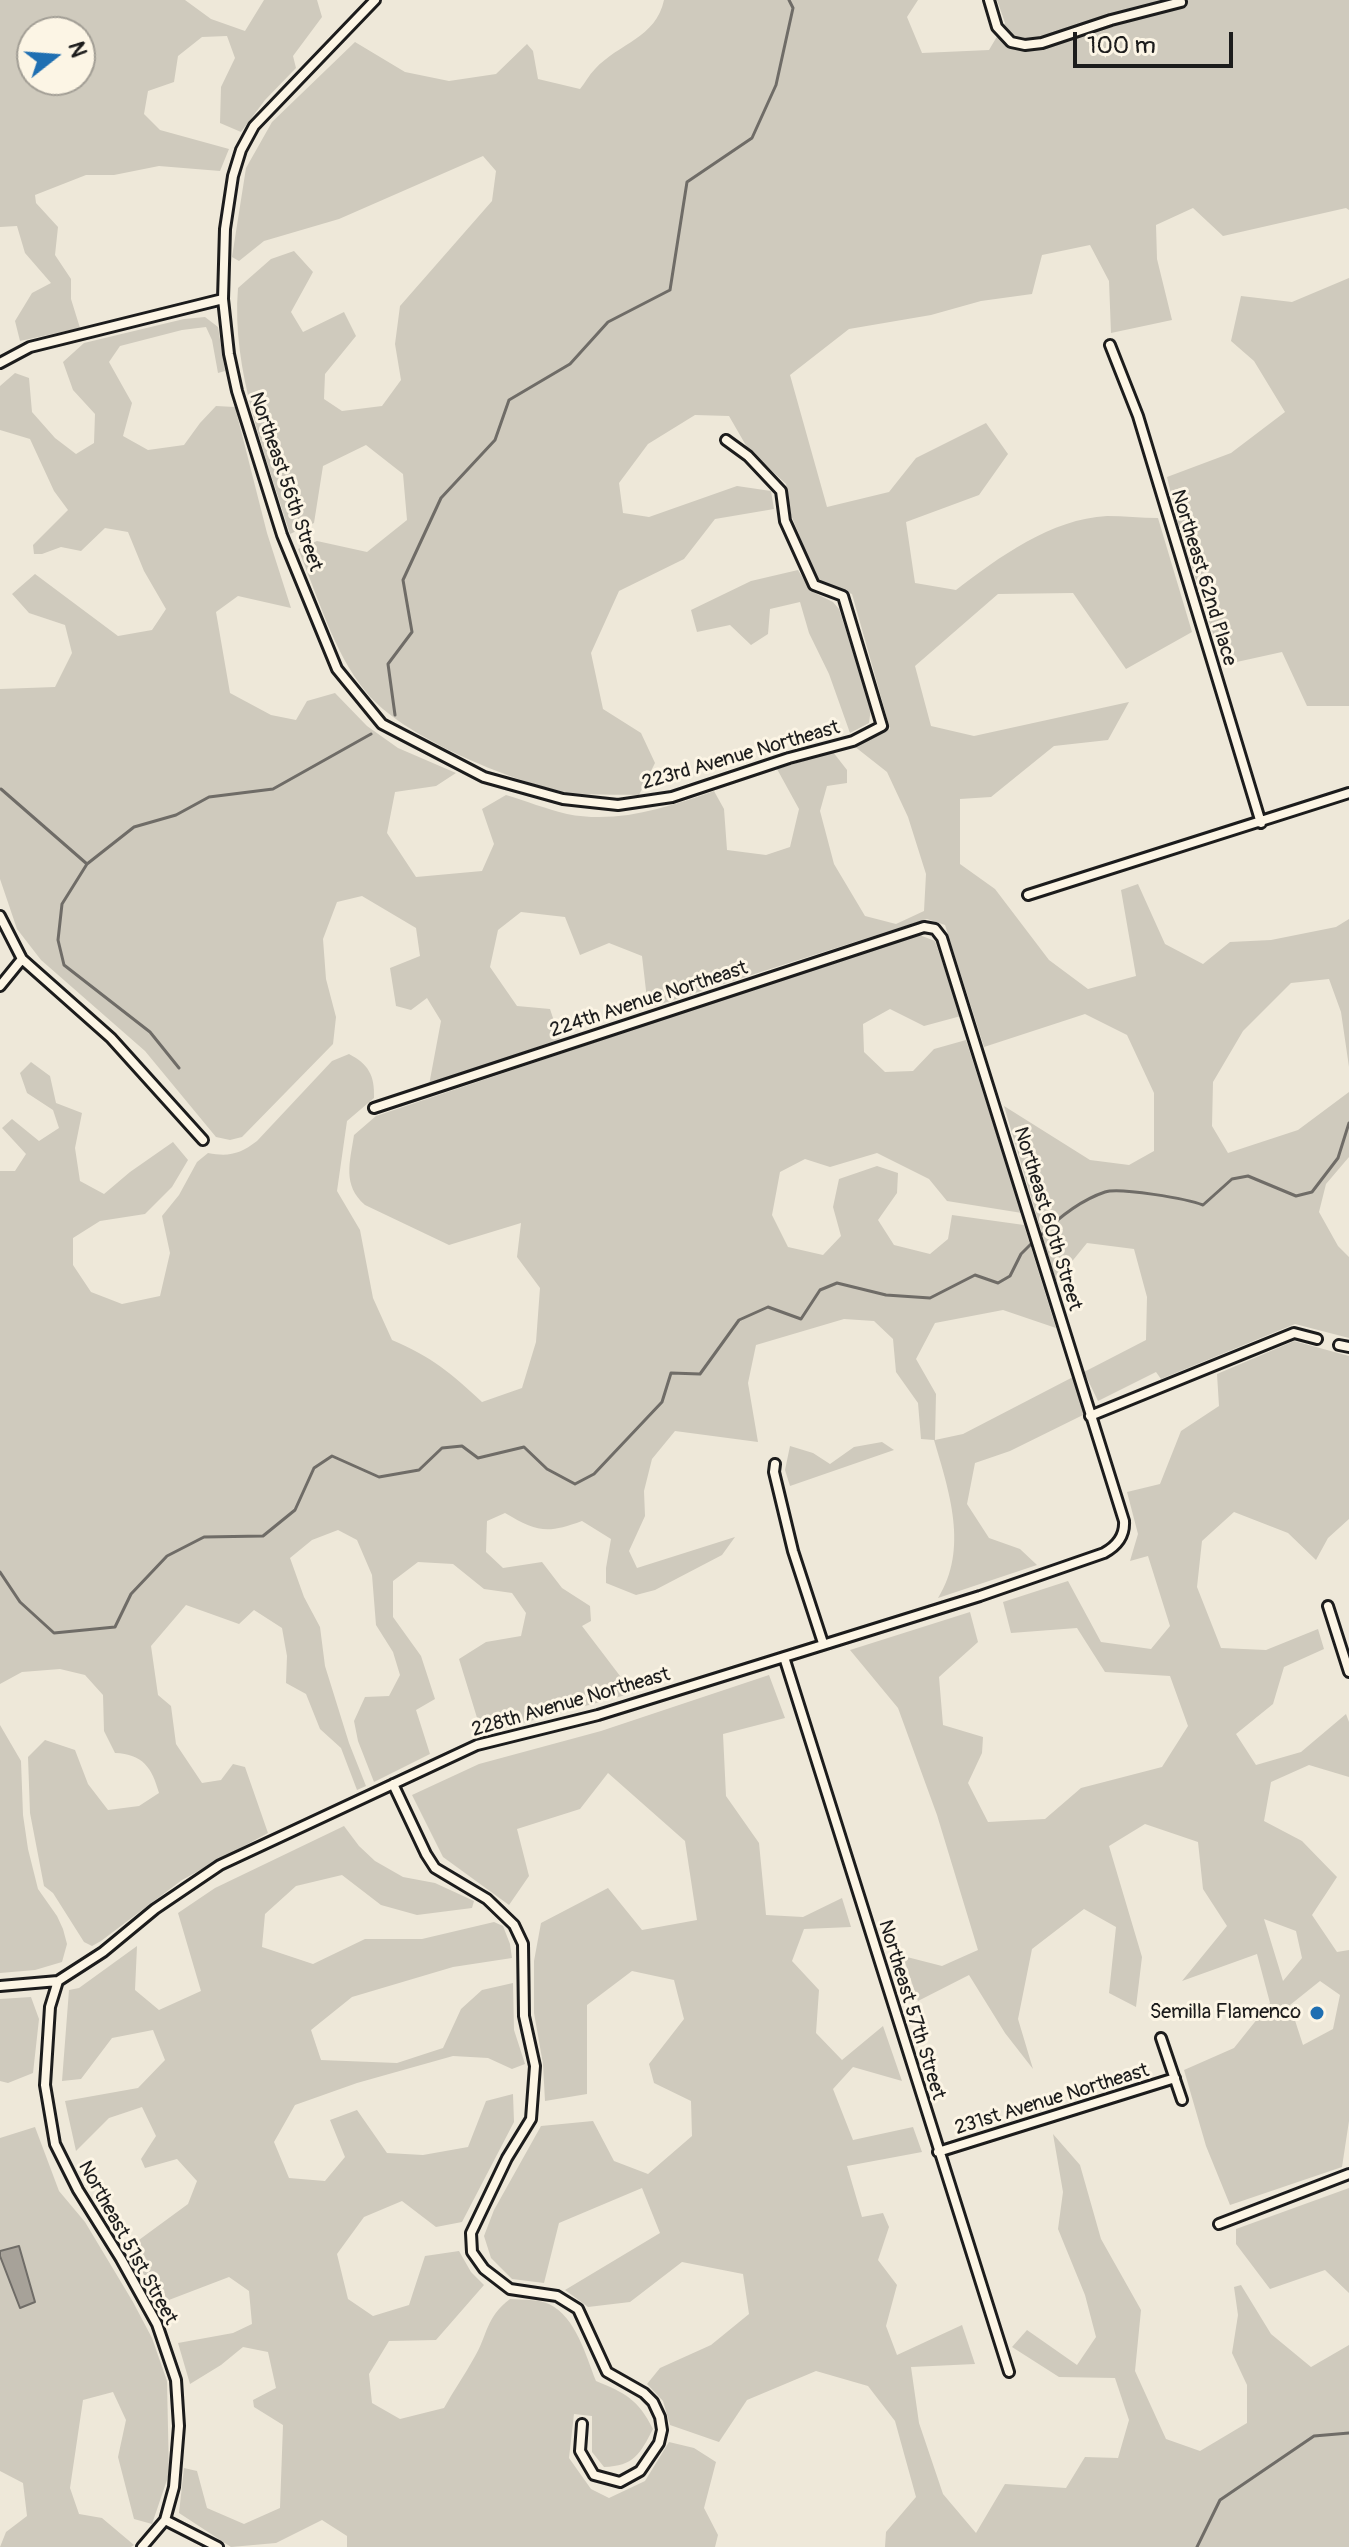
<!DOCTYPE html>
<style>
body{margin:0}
#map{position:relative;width:1349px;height:2547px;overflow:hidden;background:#eee8d9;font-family:Pangolin,sans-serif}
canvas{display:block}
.north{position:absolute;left:16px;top:16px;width:80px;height:80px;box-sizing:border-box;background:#fcf5e5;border:2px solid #a29e95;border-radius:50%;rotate:73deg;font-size:22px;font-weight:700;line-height:32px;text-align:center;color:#1c1c1c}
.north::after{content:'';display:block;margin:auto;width:28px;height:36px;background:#1f6fb2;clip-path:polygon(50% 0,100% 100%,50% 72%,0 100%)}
.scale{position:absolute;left:1073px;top:32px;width:160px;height:36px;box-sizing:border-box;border:4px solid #1c1c1c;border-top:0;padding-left:10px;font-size:24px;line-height:28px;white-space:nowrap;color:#1c1c1c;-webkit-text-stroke:6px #fcf5e5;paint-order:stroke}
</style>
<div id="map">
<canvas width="1349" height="2547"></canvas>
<div class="north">N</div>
<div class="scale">100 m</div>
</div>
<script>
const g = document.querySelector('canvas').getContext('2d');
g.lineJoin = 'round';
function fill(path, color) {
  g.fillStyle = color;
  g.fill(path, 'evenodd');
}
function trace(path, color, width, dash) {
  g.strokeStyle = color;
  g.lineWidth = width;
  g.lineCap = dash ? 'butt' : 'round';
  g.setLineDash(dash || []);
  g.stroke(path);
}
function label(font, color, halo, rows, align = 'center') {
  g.font = font + ' Pangolin,sans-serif';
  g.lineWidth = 6;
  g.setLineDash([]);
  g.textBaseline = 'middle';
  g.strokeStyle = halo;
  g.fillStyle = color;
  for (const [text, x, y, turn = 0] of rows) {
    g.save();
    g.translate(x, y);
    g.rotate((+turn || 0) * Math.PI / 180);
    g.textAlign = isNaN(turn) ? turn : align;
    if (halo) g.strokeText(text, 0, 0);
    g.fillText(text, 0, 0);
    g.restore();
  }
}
fill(new Path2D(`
 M0 0H185L211 19 245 31 264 0H317L322 17 293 56 296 68 265 100 241 132 220 123 221 87 235 58 227 36 202 37 178 56 174 82 148 91 144 114 160 130 229 149 220 171 159 166 114 175H86L35 195 36 203 58 227 55 255 71 279V299L80 328 20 341 15 321 32 293 51 283 25 253 17 226 0 227ZM80 32V80H32V32Z
 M664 0H918L907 17 922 53 989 50 1005 23 997 0H1349V210L1346 208 1223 236 1193 208 1156 225 1157 259 1172 320 1111 333 1109 281 1090 245 1042 255 1032 294 981 301 931 315 849 329 790 375 827 507 889 492 916 458 986 423 1008 454 979 495 906 522 915 583 956 590C999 557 1051 519 1107 516 1124 516 1141 518 1158 518L1192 632 1126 669 1073 593 998 594 915 666 931 726 974 736 1129 702 1108 740 1054 746 991 797 960 799V864L995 889 1049 960 1088 989 1136 976 1121 890 1138 884 1165 944 1203 964 1230 942 1271 940 1336 927 1349 919V1067L1341 1012 1329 979 1291 983 1243 1031 1213 1082 1212 1126 1228 1153 1298 1130 1349 1092V1157L1326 1184 1319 1212 1338 1246 1349 1257V1338L1295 1324 1161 1379 1156 1372 1098 1401 1084 1372 1146 1340 1147 1297 1134 1249 1087 1243 1056 1281 1004 1106 1090 1160 1129 1165 1154 1151V1093L1127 1035 1085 1014 984 1047 945 925 927 919 648 1008 642 956 609 943 580 955 565 917 521 912 498 930 490 967 517 1006 550 1009 560 1039 429 1085 441 1021 427 998 411 1010 396 1006 390 968 420 956 416 928 362 896 337 902 323 939 326 979 336 1017 333 1044 242 1137 230 1140 216 1137 145 1051 41 960 17 929 0 879V689L55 687 72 653 65 625 29 613 12 594 35 574 118 636 152 630 166 609 144 571 128 532 105 528 81 551 61 547 42 554H34L33 545 68 510 54 491 30 439 0 430V386L15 373 29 378 32 412 55 438 76 454 94 443 95 414 73 390 63 362 84 343 184 319 205 317 218 327 225 371 218 373 212 340 206 327 182 330 120 346 109 362 132 403 123 436 148 450 184 445 200 423 216 406 235 407 267 533 291 608 238 596 216 612 230 693 271 715 296 720 307 701 335 693 367 726 398 748 456 773 436 786 395 792 387 833 416 877 482 871 494 844 482 809 506 795C526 801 546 809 567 814 617 824 666 808 714 791L724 809 727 850 766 855 790 847 799 809 777 769 833 752 847 770V783L827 786 820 811 834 864 865 916 896 924 924 911 926 874 908 817 887 772 854 746 890 729 852 594 818 581 791 515 786 484 748 449 729 416 695 415 648 444 619 483 623 513 649 517 737 486 771 491 774 509 715 519 684 559 619 591 591 653 603 709 641 733 655 763 639 795C615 794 589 796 565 792 510 781 401 736 366 692 333 652 318 596 298 549L317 541 367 552 407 520 403 474 366 445 323 466 314 523 290 534C266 455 231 371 238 288L271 259 294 251 313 272 291 312 303 332 344 312 356 336 325 374 324 399 342 411 382 406 401 380 395 344 400 306 492 201 496 171 483 156 339 219 264 241 239 261 232 257 246 168 272 122 355 42 405 72 449 81 496 74 527 44 533 51 538 79 580 89C585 83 589 75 595 69 619 43 656 38 664 0Z
 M1349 278V706H1307L1282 652 1223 665 1178 523 1167 477 1231 453 1285 412 1254 361 1231 341 1241 296 1292 302Z
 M798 570 811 591 833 602 839 609 871 708 869 723 850 733 829 674 809 633 800 602 770 609 768 634 751 645 730 625 697 632 691 610 751 581Z
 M917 934 935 941 961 1016 924 1026 890 1009 863 1024 864 1052 885 1072 913 1071 934 1049 966 1040 1022 1213 947 1201 929 1179 877 1153 830 1167 805 1159 780 1172 772 1215 788 1247 823 1255 841 1236 833 1207 839 1179 877 1166 898 1173 897 1193 878 1220 894 1245 930 1254 948 1239 952 1215 1024 1225 1056 1328 1003 1310 935 1323 916 1359 936 1394 935 1440 963 1434 1073 1377 1085 1414 1010 1451 975 1463 967 1504 989 1538 1020 1549 1037 1565 938 1598C969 1549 949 1491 934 1440L921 1439 918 1403 896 1372 893 1339 874 1321 844 1319 756 1345 748 1383 758 1442 675 1431 652 1459 644 1491 645 1516 629 1551 637 1568 735 1537 722 1555 655 1590 636 1595 606 1583V1568L611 1539 582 1521C547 1534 537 1532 505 1513L487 1521 486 1552 503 1568 542 1562 562 1588 590 1606 591 1621 582 1626 633 1693 482 1734 459 1659 486 1642 521 1636 526 1613 512 1593 484 1589 453 1564 418 1562 393 1581V1617L421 1656 435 1699 416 1710 430 1754 374 1782 358 1741 354 1721 365 1697 389 1696 400 1675 393 1652 376 1625 372 1575 357 1540 338 1530 312 1540 290 1558 304 1597 320 1627 325 1666 349 1743 366 1786 357 1790 341 1748 320 1729 306 1694 286 1683 287 1656 282 1628 254 1610 239 1624 186 1605 151 1646 158 1695 171 1706 176 1744 202 1783 221 1780 233 1764 245 1767 268 1833 182 1880 101 1941 92 1946 84 1942 53 1893 44 1886 30 1813 28 1757 45 1740 75 1750 88 1784 108 1810 139 1806 159 1793C152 1768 143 1754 115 1753L104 1731 103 1695 85 1675 60 1669 22 1672 0 1684V1171H15L26 1154 2 1128 12 1119 39 1141 59 1128 53 1110 27 1093 20 1073 31 1062 50 1076 56 1103 82 1113 75 1148 80 1181 104 1194 130 1172 173 1142 188 1160 172 1187 145 1214 100 1221 73 1238V1265L91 1292 122 1304 160 1296 170 1253 162 1216 179 1195 197 1162 208 1153C229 1157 240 1154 257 1141L332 1061 349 1054C368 1064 375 1075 374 1098L347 1121 337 1191 360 1230 373 1298 392 1340C433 1358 450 1372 482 1402L522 1388 536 1342 540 1288 517 1257 521 1223 449 1245 365 1205C342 1185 350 1162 354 1135L376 1116Z
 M1294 1341 1349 1356V1519L1328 1538 1316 1560 1288 1533 1234 1512 1202 1541 1197 1587 1221 1648 1266 1650 1318 1629 1324 1649 1284 1667 1273 1704 1236 1734 1256 1765 1301 1752 1346 1714 1349 1722V1777L1309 1765 1271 1782 1264 1821 1302 1841 1337 1877 1312 1915 1337 1952 1349 1950V2121L1342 2167 1230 2205 1206 2146 1184 2070 1234 2048 1270 2003 1257 1954 1182 1981 1227 1926 1203 1889 1198 1842 1145 1824 1109 1846 1142 1957 1136 2007 1109 1993 1116 1927 1084 1909 1032 1949 1018 2019 1033 2069 1005 2033 969 1975 918 2001 903 1956 942 1966 978 1950 937 1815 898 1708 850 1650 970 1612 978 1642 939 1677 943 1725 983 1737 982 1753 968 1783 988 1822 1045 1819 1081 1788 1162 1767 1188 1726 1170 1676 1105 1672 1077 1628 1011 1633 1003 1602 1068 1581 1101 1642 1151 1649 1170 1626 1148 1556 1130 1561 1138 1534 1127 1492 1160 1484 1181 1431 1219 1406 1217 1374ZM1264 1919 1296 1931 1302 1958 1283 1981ZM1320 1981 1340 1995 1333 2029 1303 2045 1290 2005Z
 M882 1442 894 1450 790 1486 785 1470 790 1446 813 1453 830 1464 854 1447Z
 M769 1675 785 1718 723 1734 726 1796 759 1843 766 1915 803 1917 842 1898 851 1927 804 1929 792 1961 819 1990 816 2033 842 2060 883 2026 902 2081 853 2067 833 2089 853 2140 913 2127 922 2152 847 2166 862 2217 883 2213 889 2227 878 2260 897 2285 886 2326 897 2355 962 2325 975 2364 911 2367 919 2423 943 2494 976 2533 1005 2484 1066 2488 1085 2457 1118 2458 1129 2420 1115 2378 1059 2377 1012 2347 1027 2330 1077 2365 1096 2337 1085 2295 1058 2229 1063 2192 1053 2134 1080 2165 1101 2239 1141 2310 1135 2371 1166 2439 1200 2451 1247 2423V2385L1232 2353 1238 2315 1234 2287 1241 2285 1271 2334 1311 2367 1349 2345V2547H885L886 2532 916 2497 895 2421 868 2386 816 2371 747 2400 719 2442 670 2425 663 2401 647 2384 660 2368 711 2345 749 2314 743 2274 682 2262 630 2302 588 2307 565 2290 660 2233 642 2188 559 2223 544 2283 512 2279 491 2258 484 2236 494 2210 541 2126 593 2121 614 2161 648 2174 692 2136 691 2101 654 2083 649 2064 684 2019 674 1980 632 1971 587 2005V2094L545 2101 543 2064 534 2013V1961L541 1923 608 1888 642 1930 697 1920 685 1841 608 1773 580 1809 517 1829 529 1876 509 1905 443 1857 412 1795 479 1764 601 1731Z
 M0 1725 21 1761 23 1815 28 1849 38 1889 57 1916 63 1929 67 1944 62 1962 35 1970 0 1973Z
 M344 1826 359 1846 375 1861 403 1877 435 1883 474 1901 472 1908 417 1915 381 1905 342 1875 296 1886 265 1914 262 1947 313 1964 365 1939H422L494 1922 503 1926 510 1944 512 1958 453 1967 352 1997 311 2030 321 2060 397 2063 443 2048 461 2009 482 1990 513 1983 514 2030 525 2064 512 2069 488 2058 453 2056 357 2083 295 2105 274 2142 289 2178 325 2181 345 2157 330 2120 357 2110 387 2153 423 2155 468 2147 486 2101 513 2094 514 2122 462 2222 436 2227 402 2201 364 2217 337 2254 348 2299 373 2316 409 2305 425 2256 459 2251 471 2272 484 2285 436 2340 389 2341 369 2374 372 2403 400 2419 444 2408C453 2391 465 2375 474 2358 488 2335 485 2318 510 2299 521 2300 539 2299 549 2304 576 2317 586 2356 596 2381 625 2393 638 2399 653 2429 640 2454 634 2466 604 2467L592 2452V2416L574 2414 569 2458 591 2489 609 2498 645 2481 669 2442 694 2448 716 2462 704 2508 718 2535 715 2547H347V2536L322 2520 276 2543 231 2547 179 2513 184 2468 197 2471 207 2508 244 2524 280 2508 283 2425 254 2407 253 2400 276 2388 268 2352 243 2347 221 2365 190 2384 178 2343 233 2333 252 2324 249 2291 229 2277 161 2303 128 2248 188 2204 197 2181 177 2159 145 2168 141 2159 156 2136 142 2107 109 2118 76 2151 65 2101 138 2088 165 2060 153 2030 112 2038 81 2079 62 2081 69 1990 79 1988 137 1946 135 1990 159 2010 201 1991 178 1913 215 1888Z
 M31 1997 39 2019 33 2073 8 2083 0 2081V1999Z
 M35 2127 59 2191 85 2222 133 2302 152 2338 167 2381 169 2474 152 2524 134 2519 118 2457 126 2420 113 2392 83 2400 70 2488 79 2514 102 2518 134 2545 131 2547H0L6 2532 27 2516 23 2483 0 2471V2138Z
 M1349 2188V2293L1325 2270 1270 2289 1236 2244V2229Z`), '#cfcabd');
const water = new Path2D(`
 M19 2246 35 2302 20 2308 0 2256V2251Z`);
fill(water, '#a7a299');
trace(water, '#6f6c67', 2);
trace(new Path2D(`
 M395 715 388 664 412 632 403 580 441 498 495 440 509 400 570 364 608 322 670 290 687 182 752 138 776 85 793 8 789 0
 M1 789 87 864
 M179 1068 150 1032 64 965 58 940 62 904 87 864 134 827 176 815 209 797 273 789 371 734
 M1039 1237C1057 1219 1081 1200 1105 1192 1119 1187 1188 1199 1203 1205L1232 1179 1248 1176 1296 1196 1312 1192 1338 1158 1349 1123
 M0 1572 20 1602 54 1633 115 1627 131 1594 167 1556 204 1537 263 1536 295 1510 314 1468 332 1456 379 1477 419 1470 442 1448 462 1446 478 1458 524 1447 547 1469 575 1484 594 1474 662 1402 671 1373 700 1374 739 1320 768 1307 801 1319 820 1290 837 1283 886 1295 930 1298 975 1275 998 1283 1010 1276 1021 1254 1033 1242
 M1197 2547 1220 2500 1314 2436 1349 2433`), '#6f6c67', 3);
const minor = new Path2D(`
 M375 0 254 126 241 150 233 176 225 229 223 299 229 354 237 391 282 535 337 669 382 724 484 777 563 799 618 805 672 797 789 758 853 741 882 726 843 596 814 585 785 521 781 491 748 456 726 440
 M989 0 997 27 1011 42 1025 45 1042 43 1111 20 1181 2
 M1110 345 1138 416 1261 823
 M0 363 30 347 223 299
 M1028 895 1349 793
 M0 916 22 959 111 1038 203 1140
 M0 986 22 959
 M1339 1345 1349 1347
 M1090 1416 1294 1333 1317 1339
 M775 1464 774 1472 793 1551 823 1643
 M1328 1606 1349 1672
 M784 1657 1009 2372
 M393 1784 426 1854 435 1868 487 1899 514 1925 523 1944 524 2016 535 2066 531 2119 507 2158 471 2233 472 2252 484 2269 510 2289 557 2296 578 2309 607 2372 644 2393 653 2402 660 2417 662 2430 659 2443 640 2471 620 2482 594 2475 580 2451 582 2424
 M58 1981 50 2007 45 2085 55 2144 78 2190 121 2259 157 2324 176 2380 179 2426 174 2487 165 2520 142 2547
 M0 1986 58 1981 103 1952 155 1909 220 1865 477 1745 598 1715 980 1596 1104 1553C1117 1546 1125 1536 1124 1521L942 938 935 929 924 927 374 1108
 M1161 2038 1182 2100
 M938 2152 1175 2078
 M1219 2224 1349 2174
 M165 2520 218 2547`);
trace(minor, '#1c1c1c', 14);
trace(minor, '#fcf5e5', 8);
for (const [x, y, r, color] of [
 [1317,2013,8,"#1f6fb2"]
]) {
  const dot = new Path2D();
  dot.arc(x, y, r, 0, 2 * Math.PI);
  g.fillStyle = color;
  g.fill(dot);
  trace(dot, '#fcf5e5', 3);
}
label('20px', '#1c1c1c', '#fcf5e5', [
 ["Northeast 56th Street",285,482,71],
 ["Northeast 62nd Place",1203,578,73],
 ["223rd Avenue Northeast",741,756,-16],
 ["224th Avenue Northeast",649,1000,-18],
 ["Northeast 60th Street",1047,1219,73],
 ["228th Avenue Northeast",571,1703,-16],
 ["Northeast 57th Street",911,2010,73],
 ["231st Avenue Northeast",1052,2100,-17],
 ["Northeast 51st Street",127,2243,61]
]);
label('20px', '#1c1c1c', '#fcf5e5', [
 ["Semilla Flamenco",1301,2013]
], 'right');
</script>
